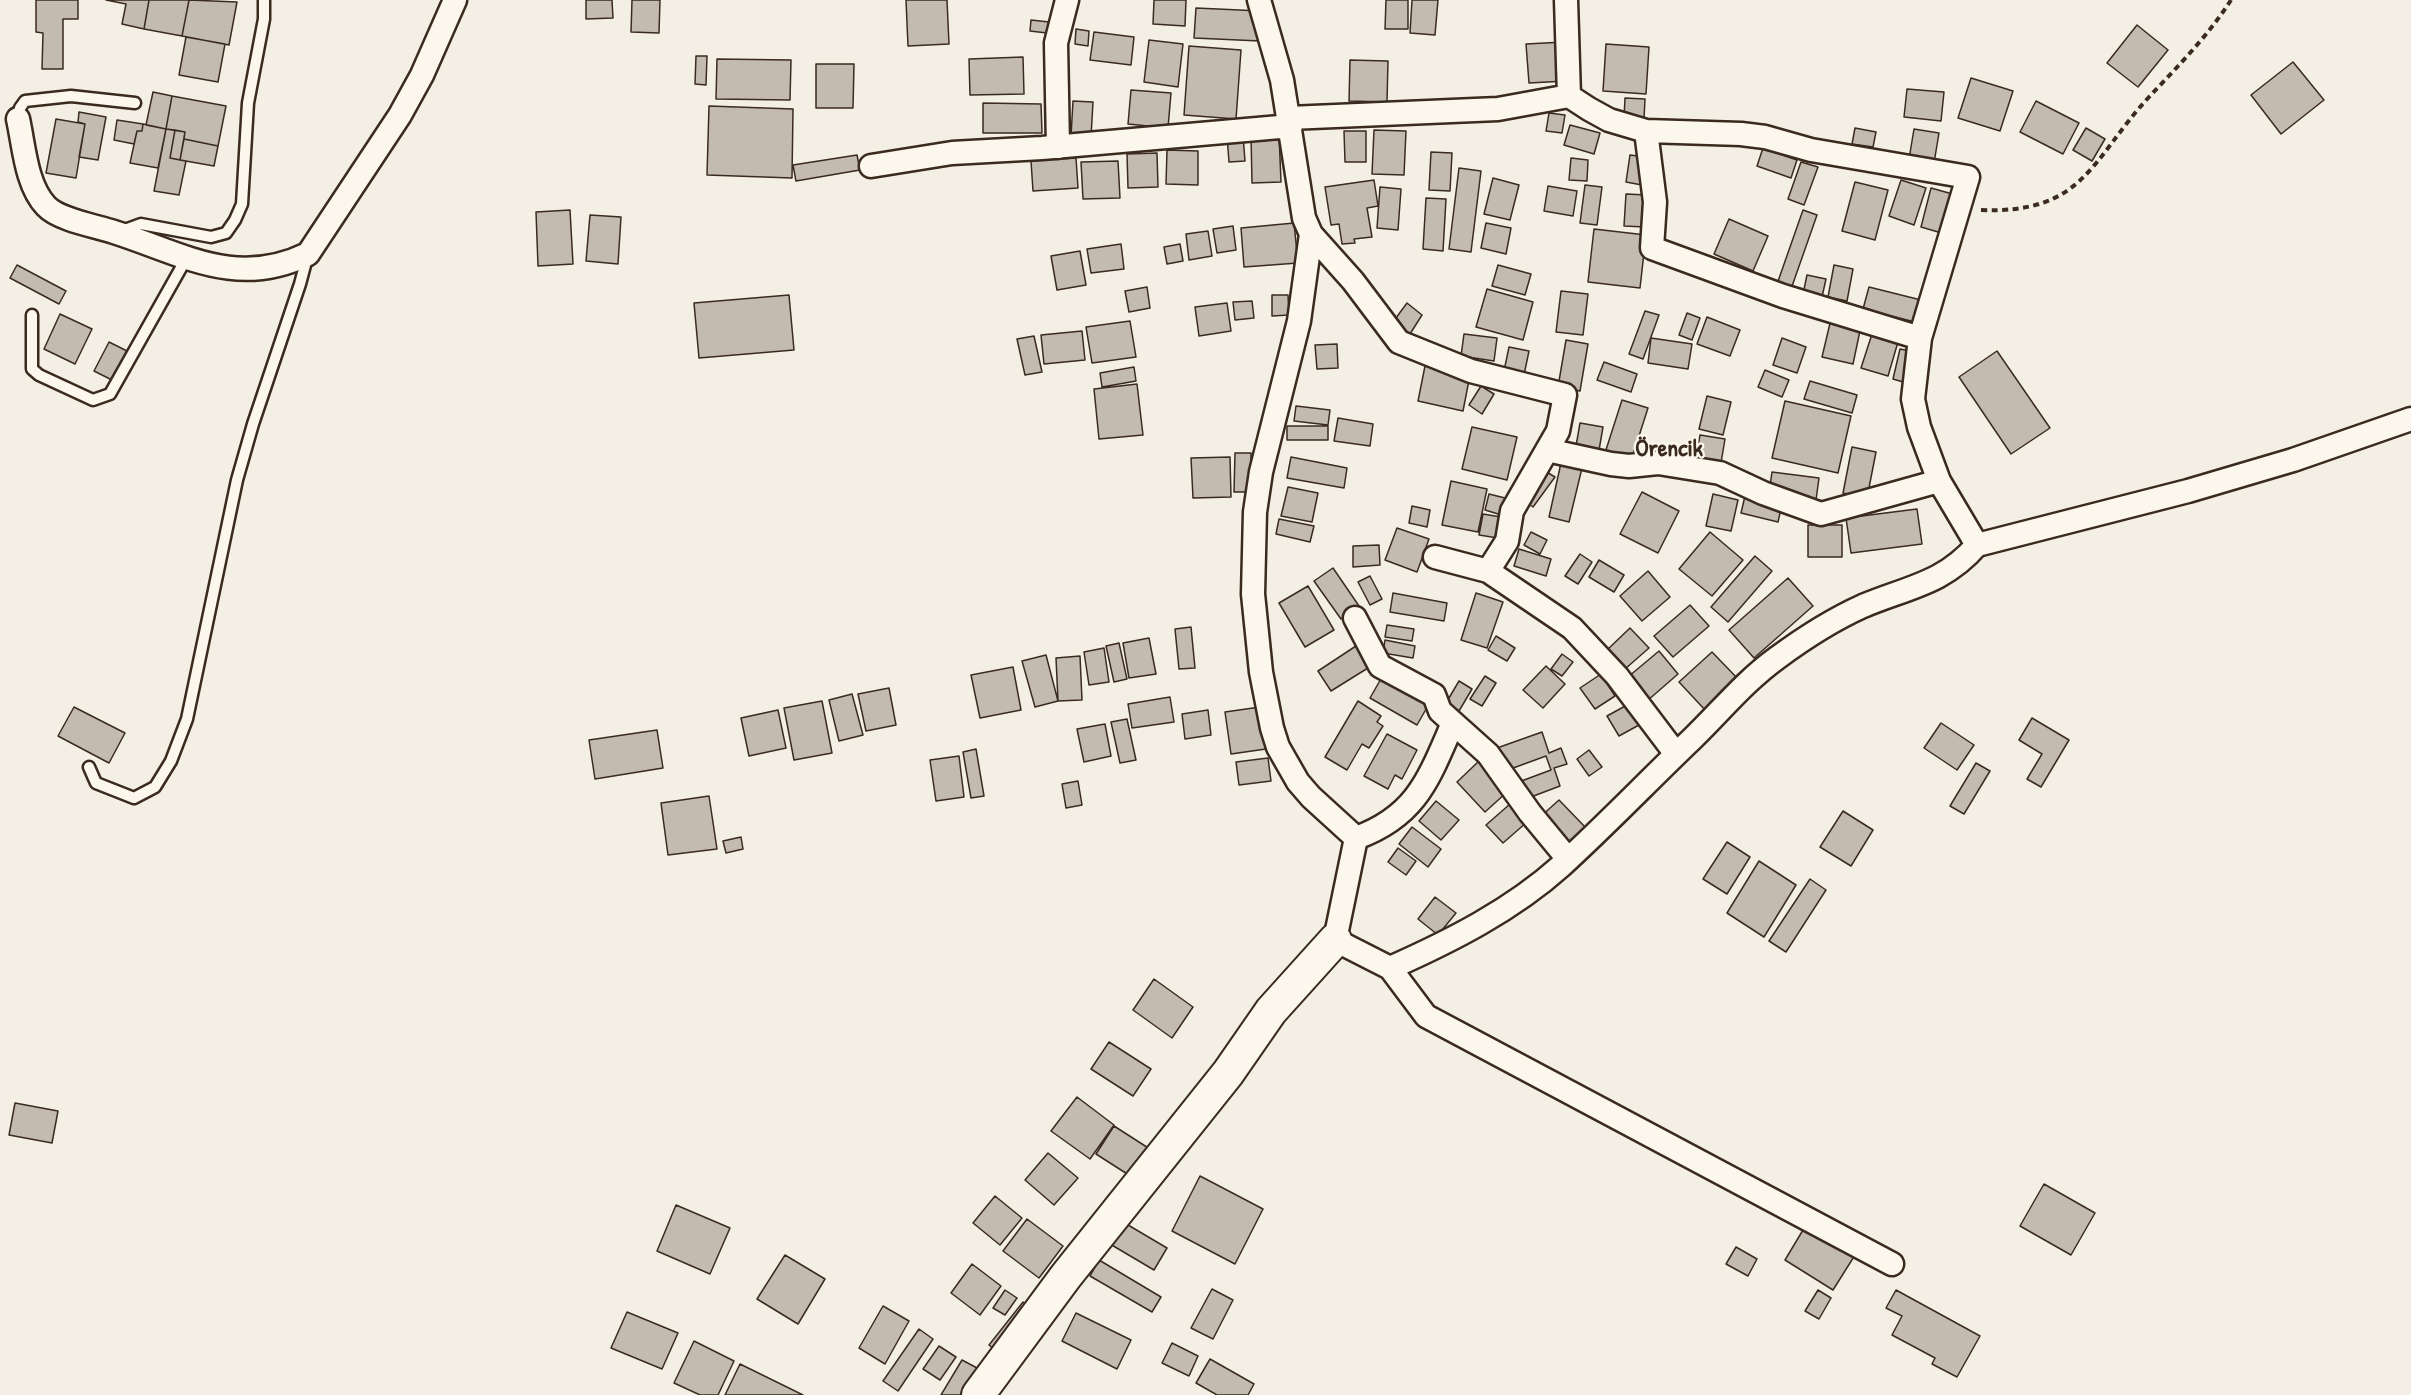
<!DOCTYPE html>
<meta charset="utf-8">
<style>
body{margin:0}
canvas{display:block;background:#f3efe4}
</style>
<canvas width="2411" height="1395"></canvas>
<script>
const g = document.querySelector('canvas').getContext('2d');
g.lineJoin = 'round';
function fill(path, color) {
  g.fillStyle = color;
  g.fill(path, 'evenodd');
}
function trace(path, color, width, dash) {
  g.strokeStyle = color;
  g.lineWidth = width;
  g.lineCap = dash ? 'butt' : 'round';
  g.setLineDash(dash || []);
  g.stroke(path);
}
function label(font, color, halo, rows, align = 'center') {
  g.font = font + ' "Patrick Hand",sans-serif';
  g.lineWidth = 4.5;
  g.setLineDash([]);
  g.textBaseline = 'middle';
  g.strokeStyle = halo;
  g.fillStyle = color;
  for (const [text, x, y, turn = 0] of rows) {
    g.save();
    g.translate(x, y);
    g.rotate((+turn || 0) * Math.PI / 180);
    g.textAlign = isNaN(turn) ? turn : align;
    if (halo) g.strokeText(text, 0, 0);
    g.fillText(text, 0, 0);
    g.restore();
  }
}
const building = new Path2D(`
 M36 0H78V19H63V69H42L43 33 36 32Z
 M106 0H149L144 29 122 24 126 4Z
 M149 0H189L182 36 144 29Z
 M189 0 237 2 229 45 182 36Z
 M586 0H612L613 18 586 19Z
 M632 0H660L659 33 631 32Z
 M906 0H947L949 44 908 46Z
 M1154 0H1186L1185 26 1153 24Z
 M1386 0H1408V29H1385Z
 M1412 0H1438L1435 35 1410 33Z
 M1196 8 1261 11 1260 41 1194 38Z
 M1031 20 1049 22 1047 33 1030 31Z
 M2137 25 2168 50 2138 87 2107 63Z
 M1076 29 1089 31 1088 46 1075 44Z
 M1094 32 1134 37 1131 65 1090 60Z
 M186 37 225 44 218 82 179 75Z
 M1149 40 1183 44 1178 87 1144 82Z
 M1564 42 1566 81 1529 83 1526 44Z
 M1606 44 1649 47 1646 94 1603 91Z
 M1189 46 1241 50 1236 119 1184 115Z
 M696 56H707L706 85 695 84Z
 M1023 57 1024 94 970 95 969 59Z
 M717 59 791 60 790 100 716 99Z
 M1350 60 1388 61 1387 102 1349 101Z
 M2293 62 2324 100 2281 134 2251 95Z
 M816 64H854L853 108H816Z
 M1971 78 2013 91 2000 131 1958 118Z
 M1907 89 1944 92 1941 121 1904 117Z
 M1131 90 1171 93 1168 128 1128 124Z
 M153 92 172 96 166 129 146 125Z
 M172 96 226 106 218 146 184 139 185 132 166 129Z
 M1625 98 1645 99 1644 119 1624 118Z
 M1073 101 1093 102 1091 137 1071 136Z
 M2036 101 2079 123 2063 154 2020 132Z
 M983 103 1041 104 1042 133H983Z
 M709 106 793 109 792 178 707 175Z
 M79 112 106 117 98 160 79 157 85 124 78 122Z
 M1549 113 1565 115 1562 133 1546 131Z
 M56 119 85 124 76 178 46 173Z
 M117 120 143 124 142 131H137L134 144 114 140Z
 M143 124 166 129 158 168 130 163 137 131H142Z
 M1570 125 1600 133 1594 154 1564 145Z
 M1855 128 1876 132 1873 147 1852 144Z
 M2086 128 2105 139 2092 161 2073 150Z
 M166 129 175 130 170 158 186 161 179 195 154 191Z
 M1914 129 1939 133 1934 163 1909 159Z
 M175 130 185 132 180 160 170 158Z
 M1374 130 1406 131 1404 175 1372 174Z
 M1344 131H1366V162H1345Z
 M1279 134 1281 182 1252 183 1251 135Z
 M1243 135 1245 161 1229 162 1227 136Z
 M184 139 218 146 214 166 180 160Z
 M1763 148 1797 160 1791 178 1757 166Z
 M1167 150 1198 151V185L1166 184Z
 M1431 152 1452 153 1450 191 1429 190Z
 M1157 153 1158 187 1128 188 1127 154Z
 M857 155 860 170 796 181 793 165Z
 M1630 155 1646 157 1642 185 1626 182Z
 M1076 158 1078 188 1033 191 1031 161Z
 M1571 158 1588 160 1587 181 1569 180Z
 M1118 161 1120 198 1083 199 1081 162Z
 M1801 162 1818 167 1804 205 1788 199Z
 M1459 168 1481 171 1471 252 1449 249Z
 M1493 178 1519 185 1510 220 1484 214Z
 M1374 180 1378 206 1367 208 1372 237 1354 239 1355 243 1342 244 1339 224 1331 225 1325 187Z
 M1901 180 1926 188 1914 225 1889 216Z
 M1855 182 1888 190 1875 240 1842 231Z
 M1585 185 1602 187 1597 225 1580 223Z
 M1548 186 1577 191 1573 216 1544 211Z
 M1380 187 1401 189 1398 230 1377 228Z
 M1931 188 1956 195 1945 234 1921 227Z
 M1626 194 1647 195 1645 227 1624 226Z
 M1426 198 1446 199 1443 251 1423 249Z
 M570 210 573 264 538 266 536 212Z
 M1803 210 1817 215 1790 292 1776 287Z
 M590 215 621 217 618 264 586 261Z
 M1729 219 1768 236 1753 271 1714 254Z
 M1294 223 1298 263 1244 267 1241 228Z
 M1486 223 1511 228 1506 254 1481 248Z
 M1233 226 1236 250 1217 253 1213 229Z
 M1594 229 1646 235 1640 288 1588 282Z
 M1208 231 1212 256 1189 260 1186 234Z
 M1121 244 1124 269 1091 273 1087 249Z
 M1180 244 1183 261 1167 264 1164 247Z
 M1080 251 1086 285 1057 290 1051 256Z
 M17 265 66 291 59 304 10 278Z
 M1498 265 1531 274 1525 295 1492 286Z
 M1834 265 1853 269 1847 301 1828 297Z
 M1807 275 1826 279 1822 297 1803 294Z
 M1147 287 1150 308 1129 312 1125 291Z
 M1869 287 1921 300 1915 322 1863 309Z
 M1487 289 1533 302 1523 340 1476 327Z
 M1561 291 1588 294 1583 335 1556 332Z
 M789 295 794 350 699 358 694 303Z
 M1272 295H1288L1289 315 1272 316Z
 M1252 301 1254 318 1235 320 1233 302Z
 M1227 303 1231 331 1199 336 1195 307Z
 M1407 303 1422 315 1410 334 1393 322Z
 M1645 311 1659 315 1643 359 1629 354Z
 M1687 313 1700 318 1692 340 1679 335Z
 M60 314 92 329 75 364 44 349Z
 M1707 317 1740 330 1730 356 1697 344Z
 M1831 319 1861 326 1853 364 1822 357Z
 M1130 321 1136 357 1092 363 1086 327Z
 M1082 331 1085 360 1044 364 1041 335Z
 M1464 334 1497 338 1494 361 1461 356Z
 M1872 334 1898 342 1888 376 1861 368Z
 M1034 336 1042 372 1025 375 1017 339Z
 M1651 338 1692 344 1688 369 1648 363Z
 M1782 338 1806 347 1797 373 1773 365Z
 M1566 340 1588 344 1580 391 1558 387Z
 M109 342 127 351 112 380 94 371Z
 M1337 344 1338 368 1317 369 1315 345Z
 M1509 347 1529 351 1524 375 1504 371Z
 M1900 349 1910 351 1903 382 1893 379Z
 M1997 351 2050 428 2011 454 1959 377Z
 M1604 362 1637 374 1631 392 1597 380Z
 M1425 366 1470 375 1463 411 1418 401Z
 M1134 367 1136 381 1102 387 1100 373Z
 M1765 370 1789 380 1782 397 1758 387Z
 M1810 381 1857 395 1852 413 1804 399Z
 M1137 384 1143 435 1099 439 1094 389Z
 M1481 386 1494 394 1482 414 1469 405Z
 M1707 396 1731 402 1723 435 1699 429Z
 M1622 400 1648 408 1630 464 1604 456Z
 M1785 401 1851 416 1838 473 1772 458Z
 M1296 406 1330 410 1328 425 1294 421Z
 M1338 418 1373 424 1370 446 1334 441Z
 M1580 423 1603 427 1598 456 1575 452Z
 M1287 426H1328V440H1287Z
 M1472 427 1517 437 1507 480 1462 469Z
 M1700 435 1725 439 1720 469 1695 465Z
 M1852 447 1876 452 1867 498 1843 493Z
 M1235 453H1251V492H1234Z
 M1230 457 1231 497 1193 498 1191 458Z
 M1291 457 1347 468 1344 488 1287 478Z
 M1561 463 1582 468 1569 522 1549 517Z
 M1545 471 1555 477 1533 507 1524 501Z
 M1772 472 1819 478 1816 500 1769 493Z
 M1451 481 1487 489 1478 532 1442 525Z
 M1288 487 1318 493 1312 522 1281 516Z
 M1642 492 1679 511 1658 553 1620 534Z
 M1489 494 1513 500 1508 517 1485 510Z
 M1713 494 1738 500 1731 531 1706 526Z
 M1745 496 1782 504 1778 522 1741 513Z
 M1412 506 1430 510 1427 527 1409 523Z
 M1917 509 1922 544 1851 553 1846 518Z
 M1483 514 1507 518 1504 539 1479 535Z
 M1279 519 1314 526 1310 542 1276 534Z
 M1808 525H1842V557H1808Z
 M1397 528 1429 539 1417 572 1385 560Z
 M1531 532 1547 540 1540 554 1524 545Z
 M1710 532 1743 560 1712 596 1679 569Z
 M1379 545 1380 565 1353 567V546Z
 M1519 549 1551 559 1546 576 1514 566Z
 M1580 554 1592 562 1578 584 1565 576Z
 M1755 556 1772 571 1728 622 1711 607Z
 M1599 560 1624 575 1614 592 1589 577Z
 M1333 568 1359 606 1341 619 1314 581Z
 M1648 571 1670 597 1642 621 1620 596Z
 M1370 576 1382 599 1370 605 1358 582Z
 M1788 578 1813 606 1754 658 1729 630Z
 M1308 586 1334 630 1305 647 1279 603Z
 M1393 593 1447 603 1444 621 1390 612Z
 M1476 593 1503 602 1487 648 1461 640Z
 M1690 605 1709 626 1673 657 1654 636Z
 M1387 625 1414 629 1412 641 1385 637Z
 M1191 627 1195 668 1179 669 1175 629Z
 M1630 628 1649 648 1625 669 1607 650Z
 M1496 636 1515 648 1507 661 1488 650Z
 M1149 638 1156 674 1129 678 1123 643Z
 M1385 640 1415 646 1413 658 1383 653Z
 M1362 642 1376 663 1331 691 1318 671Z
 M1119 643 1127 679 1114 682 1106 646Z
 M1104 648 1109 682 1089 685 1084 652Z
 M1659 651 1678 674 1647 701 1628 677Z
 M1712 652 1739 680 1706 711 1679 682Z
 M1562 654 1573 662 1562 676 1551 669Z
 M1046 655 1058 701 1035 707 1022 661Z
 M1080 656 1082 700 1058 701 1056 658Z
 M1546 666 1565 684 1543 708 1523 690Z
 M1013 667 1021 710 980 718 971 675Z
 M1386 670 1433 697 1417 725 1370 698Z
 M1601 674 1615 696 1595 709 1580 688Z
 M1485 676 1496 683 1482 706 1470 699Z
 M1459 681 1472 689 1459 711 1446 703Z
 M889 688 896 725 866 731 858 694Z
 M852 694 863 735 839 741 829 700Z
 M1170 697 1174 722 1132 728 1128 704Z
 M822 701 832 753 794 760 784 708Z
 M1358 701 1381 716 1377 722 1383 726 1369 748 1362 744 1347 770 1325 757Z
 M1627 705 1639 725 1619 736 1607 716Z
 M74 707 125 733 109 763 58 736Z
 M1260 707 1266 749 1231 754 1225 712Z
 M778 710 786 748 749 756 741 718Z
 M1208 710 1211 735 1185 739 1182 714Z
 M2032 718 2069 740 2041 787 2027 779 2042 754 2019 740Z
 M1127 719 1136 760 1120 763 1111 722Z
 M1941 723 1974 745 1957 770 1924 748Z
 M1105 724 1111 756 1084 762 1077 729Z
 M657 730 663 768 595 779 589 740Z
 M1542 732 1549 753 1561 748 1567 764 1554 768 1560 786 1523 800 1516 783 1551 770 1546 756 1505 771 1497 748Z
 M1387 734 1417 750 1402 779 1395 775 1388 789 1364 776Z
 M976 749 984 796 971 798 963 752Z
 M1589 750 1602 767 1589 776 1577 759Z
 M959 756 964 797 936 801 930 760Z
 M1268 758 1271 781 1239 785 1236 762Z
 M1479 761 1507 792 1485 812 1457 782Z
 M1976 763 1990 771 1964 814 1950 806Z
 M1078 781 1082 805 1066 808 1062 784Z
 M709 796 717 849 668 855 661 803Z
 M1559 800 1586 828 1567 847 1539 818Z
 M1436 801 1459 820 1441 840 1419 821Z
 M1510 804 1527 822 1503 843 1486 825Z
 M1843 811 1873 830 1851 866 1820 847Z
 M1412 827 1441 849 1428 867 1399 844Z
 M741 837 743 849 726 853 723 841Z
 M1727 842 1750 857 1727 894 1703 879Z
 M1398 848 1416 861 1406 875 1388 862Z
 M1759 861 1796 885 1764 937 1727 913Z
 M1810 879 1826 890 1786 952 1769 941Z
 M1435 897 1456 913 1438 935 1418 919Z
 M1154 979 1193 1007 1172 1038 1133 1010Z
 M1109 1042 1151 1069 1133 1096 1091 1069Z
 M1077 1097 1114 1125 1090 1159 1051 1131Z
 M15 1103 58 1111 52 1143 9 1135Z
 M1114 1126 1153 1151 1135 1179 1096 1154Z
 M1048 1153 1078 1178 1054 1205 1025 1180Z
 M1200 1176 1263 1209 1235 1264 1172 1231Z
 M2044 1184 2095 1213 2071 1255 2020 1226Z
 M995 1196 1022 1218 1000 1245 973 1223Z
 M676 1205 730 1228 710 1274 657 1251Z
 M1027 1219 1063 1246 1039 1278 1003 1251Z
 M1123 1222 1167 1248 1154 1270 1110 1244Z
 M1806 1225 1855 1255 1833 1290 1785 1260Z
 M1736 1247 1757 1259 1748 1276 1726 1264Z
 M785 1255 825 1279 798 1324 757 1299Z
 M1099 1260 1161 1297 1152 1312 1090 1276Z
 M972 1264 1001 1286 980 1315 951 1293Z
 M1212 1289 1233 1300 1213 1339 1191 1328Z
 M1005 1290 1017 1298 1005 1315 993 1308Z
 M1818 1290 1831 1298 1819 1319 1805 1311Z
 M1896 1290 1980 1336 1957 1377 1932 1364 1935 1358 1892 1335 1902 1316 1886 1308Z
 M1023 1302 1030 1307 996 1351 989 1345Z
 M883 1306 909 1321 885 1364 859 1348Z
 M627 1312 678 1333 662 1369 611 1348Z
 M1076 1313 1131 1340 1117 1369 1062 1341Z
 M919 1329 933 1339 898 1391 883 1381Z
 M694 1341 734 1361 718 1395H700L674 1383Z
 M1172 1343 1198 1356 1189 1376 1162 1363Z
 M939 1346 956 1357 940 1380 923 1369Z
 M1210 1359 1254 1384 1248 1395H1217L1196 1383Z
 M962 1360 979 1369 964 1395H941Z
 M740 1364 803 1395H725Z`);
fill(building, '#c3bbb0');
trace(building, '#3b2a1e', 1.5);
const lane = new Path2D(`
 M18 119 20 108 25 101 71 96 135 103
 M122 231 141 224 211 237 226 233 235 220 242 204 248 103 264 19V0
 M32 315V369L39 375 93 400 110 394 186 259
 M89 767 96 783 134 798 155 787 171 761 187 719 237 480 253 424 300 284 308 254`);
const street = new Path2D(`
 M1259 0 1282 80 1304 218 1311 234 1299 321 1261 472 1255 512 1253 594 1261 672 1272 728 1278 747 1298 782 1311 797 1356 838
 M1566 0 1569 96
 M1289 118 1498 109 1569 96 1589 109 1609 120 1646 131 1741 134 1765 137 1811 150 1968 177 1920 338 1913 399 1919 427 1939 481 1977 545
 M18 119C24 146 26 185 46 206 59 220 96 226 114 232 183 254 236 289 308 254L400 115 422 75 455 0
 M1646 131 1655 202 1652 248 1783 296 1920 338
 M1058 147 1056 43 1067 0
 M871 166 952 153 1042 148 1291 126
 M1311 234 1353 281 1399 342 1471 371 1565 395 1558 431 1512 511 1507 541 1488 571
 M1547 450 1611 464 1629 466 1658 463 1720 473 1763 493 1821 514 1939 481
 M1435 557 1488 571 1572 628 1617 676 1676 754
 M1355 618 1380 666 1434 695 1440 711 1488 754 1530 813 1568 859
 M1356 838 1335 940 1390 968C1451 941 1512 910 1561 866 1606 825 1648 781 1692 739 1720 712 1745 681 1777 658 1804 638 1832 620 1863 606 1908 587 1943 584 1977 545L2188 491 2293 460 2411 419
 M1356 838C1417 816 1429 778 1453 723
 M1390 968 1426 1016 1892 1264`);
const secondary = new Path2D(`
 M978 1395 1066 1276 1228 1073 1271 1011 1335 940`);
trace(lane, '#3b2a1e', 15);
trace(street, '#3b2a1e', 27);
trace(secondary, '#3b2a1e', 36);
trace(new Path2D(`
 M1981 210C2084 214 2091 160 2149 97 2178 66 2208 36 2231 0`), '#3b2a1e', 4, [6, 4.5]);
trace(lane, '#fbf7ec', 10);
trace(street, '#fbf7ec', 22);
trace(secondary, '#fbf7ec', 32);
label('bold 24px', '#3b2a1e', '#fbf7ec', [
 ["Örencik",1669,450]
]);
</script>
